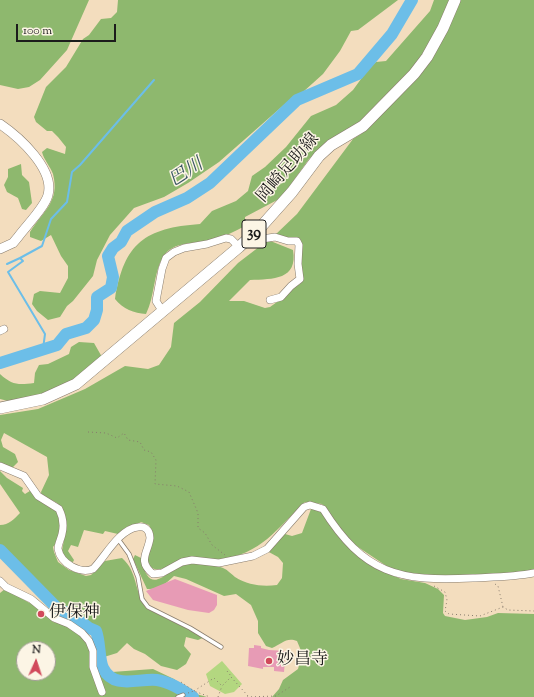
<!DOCTYPE html>
<meta charset="utf-8">
<style>
body{margin:0}
#map{position:relative;width:534px;height:697px;overflow:hidden;background:#f3ddbe;font-family:"Sorts Mill Goudy",serif}
canvas{display:block}
.north{position:absolute;left:16px;top:641px;width:40px;height:40px;box-sizing:border-box;background:#fcf5e5;border:1px solid #a29e95;border-radius:50%;rotate:3deg;font-size:11px;font-weight:700;line-height:16px;text-align:center;color:#1c1c1c}
.north::after{content:'';display:block;margin:auto;width:14px;height:18px;background:#d1495b;clip-path:polygon(50% 0,100% 100%,50% 72%,0 100%)}
.scale{position:absolute;left:16px;top:24px;width:100px;height:18px;box-sizing:border-box;border:2px solid #1c1c1c;border-top:0;padding-left:5px;font-size:12px;line-height:14px;white-space:nowrap;color:#1c1c1c;-webkit-text-stroke:3px #fcf5e5;paint-order:stroke}
</style>
<div id="map">
<canvas width="534" height="697"></canvas>
<div class="north">N</div>
<div class="scale">100 m</div>
</div>
<script>
const g = document.querySelector('canvas').getContext('2d');
g.lineJoin = 'round';
function fill(path, color) {
  g.fillStyle = color;
  g.fill(path, 'evenodd');
}
function trace(path, color, width, dash) {
  g.strokeStyle = color;
  g.lineWidth = width;
  g.lineCap = dash ? 'butt' : 'round';
  g.setLineDash(dash || []);
  g.stroke(path);
}
function label(font, color, halo, rows, align = 'center') {
  g.font = font + ' "Sorts Mill Goudy","Noto Serif JP",serif';
  g.lineWidth = 3;
  g.setLineDash([]);
  g.textBaseline = 'middle';
  g.strokeStyle = halo;
  g.fillStyle = color;
  for (const [text, x, y, turn = 0] of rows) {
    g.save();
    g.translate(x, y);
    g.rotate((+turn || 0) * Math.PI / 180);
    g.textAlign = isNaN(turn) ? turn : align;
    if (halo) g.strokeText(text, 0, 0);
    g.fillText(text, 0, 0);
    g.restore();
  }
}
fill(new Path2D(`
 M222 661 242 684 234 692 225 694 210 686 206 674Z`), '#b3d780');
fill(new Path2D(`
 M0 0H89L67 50 40 80 29 87 18 89 0 85Z
 M118 0H398L358 30 351 31 340 51 323 74 303 92 286 103 219 162 188 183 164 197 134 208 110 235 97 260 93 276 73 301 67 306 60 317 48 320 37 311 32 304 34 294 40 291 60 293 68 278V266L61 256 51 235 41 241 30 237V232C43 211 60 202 53 174 50 166 44 160 42 152L47 148 65 154 66 147 58 137 52 131H47L36 122 34 117 46 87 66 67 83 39 89 35 101 19 111 18 117 12Z
 M434 0H451L432 43 411 69 355 126 323 147 309 159 281 198 245 217V226C234 232 223 237 211 240 193 245 174 240 163 257 153 274 155 296 146 314 134 313 123 309 115 299 124 243 145 228 200 224L212 211 236 201 248 191 252 176 265 167 286 147 311 116 336 105 353 90 369 68 376 62 386 61 430 11Z
 M458 0H534V570L505 574 438 576 400 572 388 567 355 545 336 525 322 504 305 502C275 530 263 553 219 560 208 561 193 554 183 559 174 562 155 578 148 563 143 553 157 540 149 525L141 522 118 534 105 531 103 534 84 530 78 547 71 545 68 551 74 560 73 562 67 561 62 551C65 537 69 514 57 503 53 500 47 499 42 497L41 492 49 475 47 457 4 433 1 440 3 447 15 454 18 462 13 467H4L0 464V415L38 409 85 389 125 366 148 369 159 365 171 347 174 323 200 302 238 263 268 240 293 250C298 280 273 279 250 280L229 301H244L265 308 270 307 284 297 289 290 300 284 302 279 300 266 301 246 275 235 297 214 353 139 361 134 368 125 420 74 431 61Z
 M21 164 22 175 29 182 32 203 26 210 22 209 18 198 7 192 4 185 8 177V169Z
 M79 342 94 343 102 357 72 383 16 403 0 399V374C12 385 18 385 34 383L35 373 39 365 48 364 69 354 71 347Z
 M0 471 7 478 23 488 22 491 25 494 33 489 40 501 58 512C61 525 62 537 53 547L54 552 58 562 69 570 86 576 91 575 105 561 122 558C138 572 134 591 146 608L205 637 198 640 186 637 184 646 191 654 186 664 177 670 161 666 145 654 134 649 127 643 117 653 104 657 102 643 97 630 54 603 50 594 22 571 9 554 0 546V525C9 525 14 519 20 513L0 484Z
 M311 509 321 511 351 550 371 565 401 579 425 583 438 589 444 595 443 613 445 616 465 620 487 617 498 613 534 614V697H272L279 689 283 680 298 669 302 653 297 641C286 637 282 644 272 648L266 646 258 633V621L251 605 236 594 224 596 186 579 174 576C165 584 159 590 147 589L133 559 135 555 141 558C151 604 168 563 193 563 199 563 217 565 223 568 228 570 231 574 235 577 248 585 262 587 277 585L282 578 283 563 278 557 267 551 285 534 292 536 302 533Z
 M5 589 42 610 53 622 67 625 81 635 88 643 91 652 92 669 112 672 153 669 174 679 196 694 207 697H0V593ZM24 649H48V673H24Z`), '#8eb86e');
trace(new Path2D(`
 M7 264 20 258
 M43 349 45 334 8 272 23 261 20 258 42 246 51 219 67 202 72 172 80 165 154 80`), '#6cbee8', 2);
trace(new Path2D(`
 M0 363 57 345 66 334 86 328 94 320 97 310V297L111 288 113 277 108 256 113 248 121 242 127 231 155 212 187 198 210 183 297 100 358 74 392 34 412 0
 M0 550 58 609 72 615 89 628 96 631C100 641 99 660 103 668 114 690 138 678 157 680 170 682 182 690 193 697`), '#6cbee8', 12);
fill(new Path2D(`
 M175 579 217 595V605L214 610 209 613 188 610 153 600 146 591Z
 M254 645 261 646V648L269 650 286 651 284 672 274 671V667H263V669L248 666 249 648H254Z`), '#e79bb5');
const service = new Path2D(`
 M118 539 129 554 138 577 142 599 148 607 190 628 221 647
 M178 697 183 695`);
const minor = new Path2D(`
 M255 233 262 239 275 237 288 241H297L299 245 298 264 300 279 291 286 281 297 270 300
 M163 312 156 301 162 269 166 258 174 252 184 248 207 244 226 238 231 239 239 247
 M0 331 4 329
 M0 466 24 476 38 496 59 509C63 517 64 526 62 534 61 539 58 544 58 549 61 564 80 574 93 569 105 557 119 529 138 527 145 526 150 530 150 538 148 553 137 561 153 574L162 573 182 562 192 560 219 563 253 556 267 549 304 507 310 505 323 509C364 574 399 582 473 578 493 577 514 577 534 573
 M0 581 6 587 31 599 54 618 69 624 82 633 89 641 93 651V667L102 692`);
const tertiary = new Path2D(`
 M0 124C19 137 55 169 48 195 45 207 26 226 18 237L13 243 0 249`);
const primary = new Path2D(`
 M0 408 43 399 76 384 239 247 259 229 292 192 319 156 331 145 363 126 414 74 427 57 443 28 455 0`);
trace(service, '#887c6d', 5);
trace(minor, '#887c6d', 8);
trace(tertiary, '#887c6d', 10);
trace(primary, '#887c6d', 12);
trace(new Path2D(`
 M88 432 106 433 117 438 124 433 128 440 140 442 144 450 151 452 156 460 155 484 177 486 189 492 198 513V528L205 533 212 545 225 555
 M495 584 498 586 503 607
 M434 586 445 592 447 600 445 611 449 614 480 616 503 607 508 610 534 611
 M227 671 231 676
 M181 682 194 691 214 678 222 686 231 677 248 696
 M188 693 194 691 210 697
 M218 697 222 686
 M247 697 276 696 290 687`), '#887c6d', 1, [1, 3]);
trace(service, '#fff', 3.5);
trace(minor, '#fff', 7);
trace(tertiary, '#fff', 9);
trace(primary, '#fff', 11);
for (const [x, y, r, color] of [
 [41,614,4,"#d1495b"],
 [269,661,4,"#d1495b"]
]) {
  const dot = new Path2D();
  dot.arc(x, y, r, 0, 2 * Math.PI);
  g.fillStyle = color;
  g.fill(dot);
  trace(dot, '#fcf5e5', 1.5);
}
for (const [x, y, w] of [
 [254,234,24]
]) {
  const box = new Path2D();
  box.roundRect(x - w / 2, y - 14, w, 28, 3);
  g.fillStyle = '#fcf5e5';
  g.fill(box);
  trace(box, '#1c1c1c', 1);
}
label('bold 16px', '#1c1c1c', null, [
 ["39",254,234]
]);
label('17px', '#1c1c1c', '#fcf5e5', [
 ["岡崎足助線",289,169,-49]
]);
label('17px', '#1c1c1c', '#fcf5e5', [
 ["伊保神",49,614],
 ["妙昌寺",277,661]
], 'left');
label('italic 18px', '#385563', '#fcf5e5', [
 ["巴川",187,174,-33]
]);
</script>
